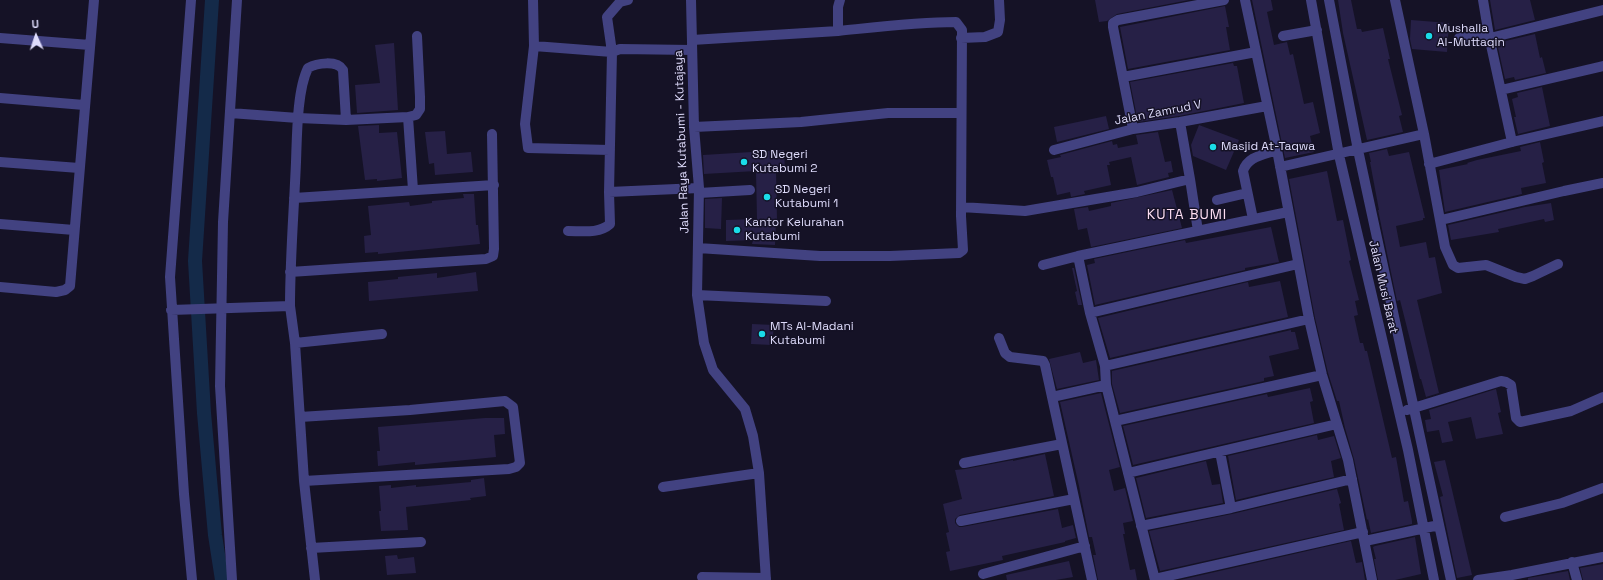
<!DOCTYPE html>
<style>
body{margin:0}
#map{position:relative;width:1603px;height:580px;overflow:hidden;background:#151226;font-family:"Space Grotesk",sans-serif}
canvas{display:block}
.north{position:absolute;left:16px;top:16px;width:40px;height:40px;-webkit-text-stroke:3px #151226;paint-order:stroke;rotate:357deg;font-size:11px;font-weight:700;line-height:16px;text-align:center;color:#dedbfb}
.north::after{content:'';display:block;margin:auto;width:14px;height:18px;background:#dedbfb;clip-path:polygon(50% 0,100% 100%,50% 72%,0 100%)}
</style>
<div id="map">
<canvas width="1603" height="580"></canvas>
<div class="north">U</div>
</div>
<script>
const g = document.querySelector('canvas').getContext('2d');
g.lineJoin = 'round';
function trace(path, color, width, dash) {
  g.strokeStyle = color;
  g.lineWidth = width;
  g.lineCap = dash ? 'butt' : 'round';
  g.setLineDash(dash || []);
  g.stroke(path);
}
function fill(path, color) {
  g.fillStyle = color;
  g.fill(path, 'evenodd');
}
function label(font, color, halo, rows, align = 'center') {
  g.font = font + ' "Space Grotesk",sans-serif';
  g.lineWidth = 3;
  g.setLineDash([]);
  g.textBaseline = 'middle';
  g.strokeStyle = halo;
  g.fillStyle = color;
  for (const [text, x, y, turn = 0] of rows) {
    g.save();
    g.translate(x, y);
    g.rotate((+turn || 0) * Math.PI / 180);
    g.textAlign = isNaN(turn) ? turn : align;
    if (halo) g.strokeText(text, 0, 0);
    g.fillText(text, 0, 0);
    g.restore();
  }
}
trace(new Path2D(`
 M212 0 195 261 204 413 215 535 222 580`), '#142a49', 14);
fill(new Path2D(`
 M1095 0H1189L1117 14 1107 21 1099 22Z
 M1252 0H1271L1273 10 1267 12 1274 45 1287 42 1290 55 1293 54 1304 104 1313 102 1320 133 1310 136 1314 152 1285 158Z
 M1338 0H1351L1357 29H1361L1362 32 1383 28 1390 59H1388L1402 115 1399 116 1403 132 1367 140 1343 33Z
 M1490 0H1530L1535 20 1495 30Z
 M1225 6 1229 27H1226L1230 50 1128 69 1120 27Z
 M1411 20 1449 23 1447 52 1412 49 1410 39Z
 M1535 34 1540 58 1542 57 1546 73 1515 80 1514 77 1505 79 1497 43Z
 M394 43 398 110 357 113 355 85 380 83 375 45Z
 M1233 63 1234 66H1237L1244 103 1179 116 1138 122 1130 82Z
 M1542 87 1550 126 1518 134 1514 117H1516L1512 99 1518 97 1517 93Z
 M1106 116 1109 129 1057 142 1054 127Z
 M379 125V133L397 132 402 178 377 181V179L365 180 358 126Z
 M1199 125 1239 140 1226 170 1193 156 1191 145Z
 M445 131 447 154 471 152 473 172 435 175 434 163 429 164 425 132Z
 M1158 132 1165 162 1171 161 1173 172 1168 173 1169 177 1137 185 1131 157 1109 162 1110 165H1107L1111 185 1084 191 1085 194 1071 197 1070 192 1057 195 1053 177H1051L1047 160 1061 157 1060 155 1112 141 1113 145 1117 144 1118 148 1138 144 1136 135Z
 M1540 142 1544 162 1542 163 1546 183 1521 188 1522 194 1445 212 1439 170 1468 164 1467 163 1477 160 1521 151 1520 147Z
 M1387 149 1389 156 1409 152 1425 218H1423V220L1396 226 1400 247 1426 242 1429 258 1435 257 1442 293 1417 300 1439 393 1426 397 1421 379H1420L1400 300 1397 301 1378 210H1379L1370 162H1371L1369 153Z
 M784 150 785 170H776L777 220H776L775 245 752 244 753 240 726 241V220L757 219 756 171 704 174 703 155Z
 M1327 171 1337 221 1343 220 1351 260 1349 261 1359 300 1355 301 1358 315 1354 316 1360 343H1363L1365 351H1367L1392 458 1396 457 1404 502 1408 501 1412 521V524L1371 533 1368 519 1367 520 1354 459 1345 428 1339 401H1337L1328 373 1315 318 1289 179Z
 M1172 190 1182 228 1091 247 1087 228 1078 230 1074 209 1088 207 1089 211 1111 206V203Z
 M463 194H474L476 225H478L480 244 378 254V252L365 253 364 236 371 235 368 206 409 202 410 206 432 203V201L464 198Z
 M722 198 721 229 705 228V199Z
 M1551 203 1554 220 1545 222 1544 219 1498 229 1499 232 1451 240 1448 225 1525 207Z
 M1271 227 1279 262 1245 268V270L1095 305 1087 265 1095 263 1094 259 1185 240 1186 243Z
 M1072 268H1074L1082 305H1078L1075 292 1077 291Z
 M476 272 478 291 369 301 368 282 398 279V277L437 273V278Z
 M1280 281 1288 317 1110 358 1098 318 1248 282 1249 287Z
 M752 324 774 325 772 345 751 344Z
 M1291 330V332H1295L1299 349 1269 356 1274 376 1264 378V381L1120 413 1112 384V371Z
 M1080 352 1083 363 1096 360 1099 380 1057 389 1049 359Z
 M1310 388 1313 401 1310 402 1314 423 1133 465 1123 426 1267 394 1268 397Z
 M1496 389 1501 412 1498 413 1503 434 1476 439 1471 417 1448 422 1453 441 1442 443 1439 430 1427 432 1425 420 1431 419 1429 410Z
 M1101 393 1120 467 1109 470 1114 491 1125 488 1133 521 1123 523 1125 534H1123L1130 570 1135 569 1137 580H1098L1093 555H1096L1092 537H1089L1079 486 1060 402Z
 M485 418H504L505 434 494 435 496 457 415 465V462L378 466 377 451H380L378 427Z
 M1317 435 1318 440 1334 436 1341 458 1331 461 1334 477 1236 500 1228 456Z
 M1045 454 1054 496 960 515 955 519V523L959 527H962L1058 509 1062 528 1073 525 1076 538 1065 541V542L1002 556 1003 560 950 571 946 552 950 551 946 533 949 532 943 504 962 499 955 470 965 469 1013 460V461Z
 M1445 460 1472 575 1457 578 1440 497 1443 496 1434 462Z
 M1206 461 1212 485 1220 484 1223 503 1146 518 1136 478Z
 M484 478 486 496 470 498 471 500 406 507 408 530 381 531 379 511H381L379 486 391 485V488L416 485V487L471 482V480Z
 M1337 489 1341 503 1339 504 1344 530 1160 571 1149 531 1232 514Z
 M1415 537 1421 574 1395 580H1378L1374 559H1376L1373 547 1375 546Z
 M1351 541 1356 563 1362 562 1365 580H1180Z
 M397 555 398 559 414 557 416 573 387 575 385 556Z
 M1069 561 1073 577 1056 580H1007L1006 575Z
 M1603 564V580H1583L1580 568Z
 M1568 571 1570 580H1528V578Z`), '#262046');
trace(new Path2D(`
 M191 0 170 277 184 494 192 580
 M533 0 534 46 525 124 528 148 610 150
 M691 0 694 127 699 188 697 295 704 343 713 370 745 409 753 436 759 473 766 580
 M1245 0 1277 150 1309 319 1322 375 1348 460 1372 580
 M1311 0 1339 155 1408 450 1434 580
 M1329 0 1358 150 1451 580
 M1395 0 1424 134 1445 247 1453 265 1458 268 1486 265 1516 277 1525 279 1533 276 1558 264
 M1483 0 1489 36 1512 142
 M1283 36 1317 30
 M0 38 90 45
 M961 38 985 37 998 32 1000 20 999 0
 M1459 38 1489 36
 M1490 38 1603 10
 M692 40 838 31V7L840 0
 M534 46 612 52 607 17 620 2 628 0
 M692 50 620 49 612 52 609 192 699 188
 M1123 77 1256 52
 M1501 90 1603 66
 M0 98 84 105
 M230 113 298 118 346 120 408 117 416 115 420 109V97L417 36
 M408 117 413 190
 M694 127 801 122 888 113H961
 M1133 129 1113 27V23L1118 20 1224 0
 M1054 150 1133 129 1180 122 1267 106
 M0 162 79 168
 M1429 164 1512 142 1603 121
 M1280 167 1424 134
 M1190 179 1198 231
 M699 193 750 190
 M294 198 494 185
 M1217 200 1247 193
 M961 207 1025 211 1137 192 1190 179 1180 122
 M1253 219 1243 171C1248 156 1263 155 1277 150
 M1441 220 1564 191 1603 183
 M0 224 74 230
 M568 231C582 231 599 234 610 224L609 192
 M698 248 820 256H890L959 253 963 250 961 216 962 30 956 22C917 22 877 27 838 31
 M1078 256 1090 313 1105 366 1106 385 1115 421 1155 580
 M1043 265 1078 256 1288 212
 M290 272 486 259 493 256 494 249 492 134
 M0 287 56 292 65 290 70 286 94 0
 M697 295 826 301
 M290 306C290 258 294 210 296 162 297 136 297 90 308 68 317 63 337 60 343 70L346 120
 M171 310 290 306 295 343 304 481 315 580
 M1090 313 1298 264
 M999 338 1005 353 1010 357 1043 361 1045 365 1052 397 1106 385
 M295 343 382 334
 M1105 366 1309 319
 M1052 397 1092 580
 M1407 410 1501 381 1506 382 1511 385 1516 418 1520 422 1571 411 1603 397
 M300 417 410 410 505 401 513 407 520 463 516 467 509 469 304 481
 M1115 421 1322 375
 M1220 452 1231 508
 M964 463 1062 444
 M1128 473 1337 424
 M663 487 759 473
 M1505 517 1562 503 1603 488
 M961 521 1074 499
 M1141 526 1231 508 1352 479
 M1365 541 1439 525
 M311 548 421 542
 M1572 562 1577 580
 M983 574 1085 546
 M702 577 766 578
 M1155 579 1363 532
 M232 580 220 386 223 222 237 0
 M1478 580 1512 575 1603 557`), '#424281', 10);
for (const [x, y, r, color] of [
 [1429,36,4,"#1adce9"],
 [1213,147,4,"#1adce9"],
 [744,162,4,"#1adce9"],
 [767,197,4,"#1adce9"],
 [737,230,4,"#1adce9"],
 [762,334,4,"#1adce9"]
]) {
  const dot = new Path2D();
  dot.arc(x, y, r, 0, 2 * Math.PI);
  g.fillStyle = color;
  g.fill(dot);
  trace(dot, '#151226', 1.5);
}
label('12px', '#dedbfb', '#151226', [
 ["Mushalla",1437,29],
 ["Al-Muttaqin",1437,43],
 ["Masjid At-Taqwa",1221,147],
 ["SD Negeri",752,155],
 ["Kutabumi 2",752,169],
 ["SD Negeri",775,190],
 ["Kutabumi 1",775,204],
 ["Kantor Kelurahan",745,223],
 ["Kutabumi",745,237],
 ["MTs Al-Madani",770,327],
 ["Kutabumi",770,341]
], 'left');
label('12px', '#dedbfb', '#151226', [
 ["Jalan Zamrud V",1158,113,-11],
 ["Jalan Raya Kutabumi - Kutajaya",682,142,-92],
 ["Jalan Musi Barat",1383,287,77]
]);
g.letterSpacing = '1px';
label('14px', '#fcddf2', '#151226', [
 ["KUTA BUMI",1187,215]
]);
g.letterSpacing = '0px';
</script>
